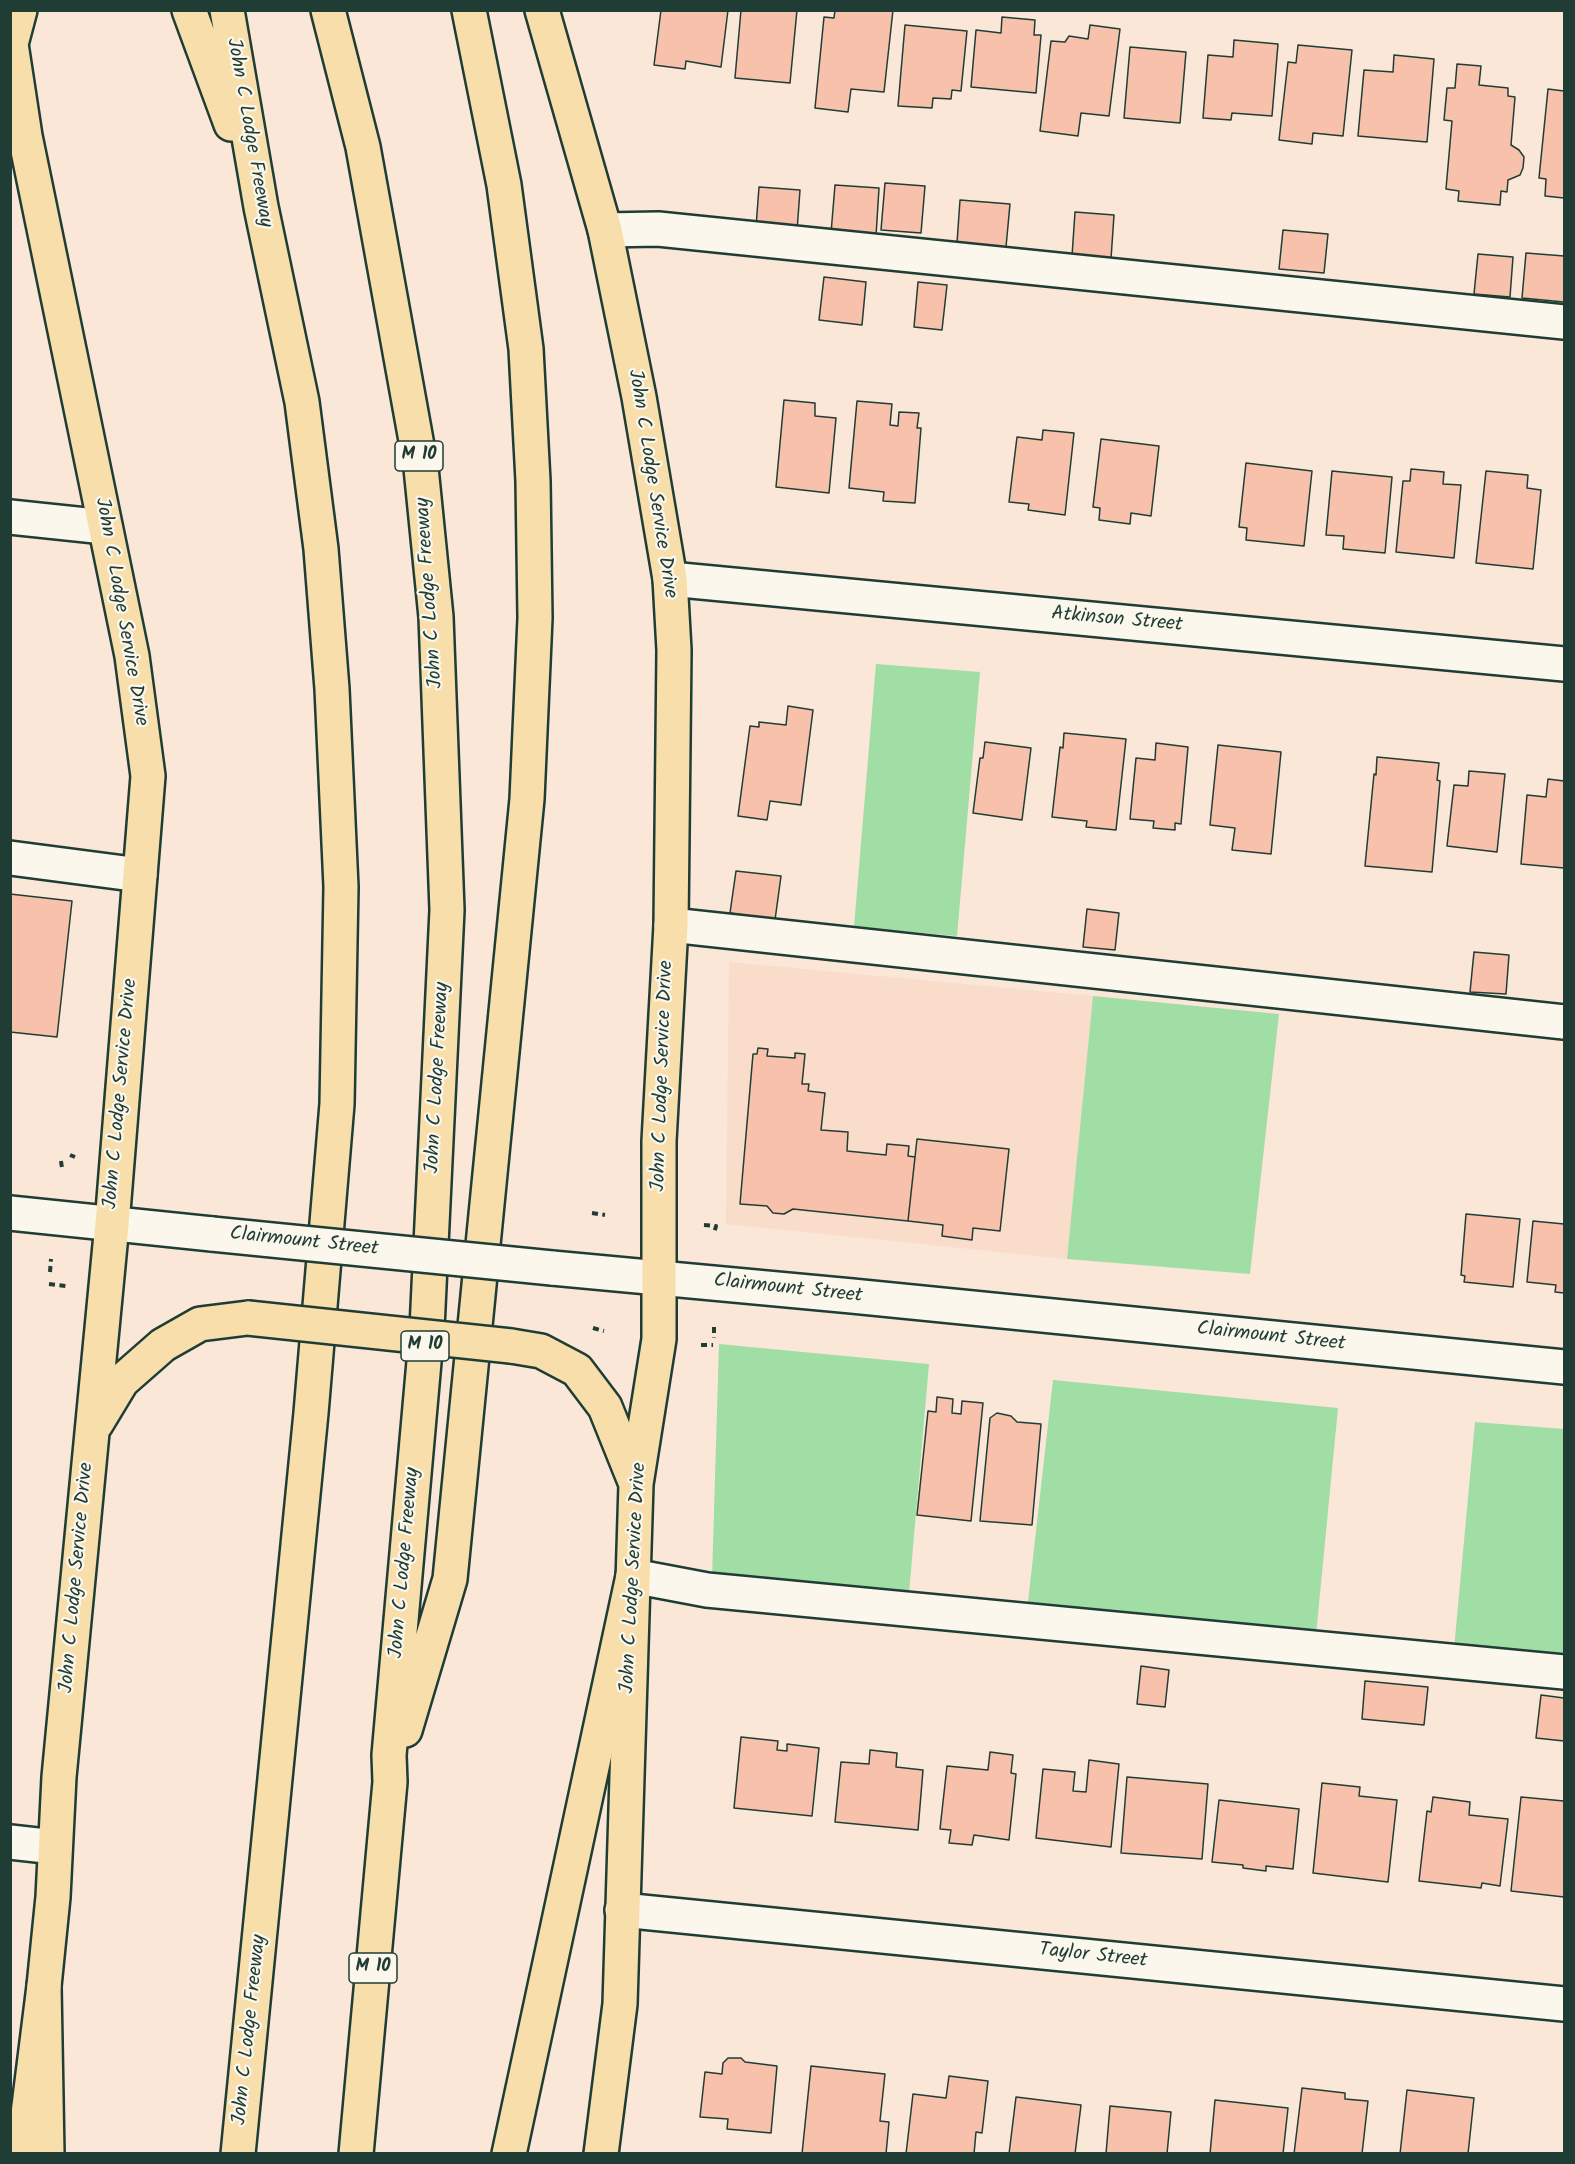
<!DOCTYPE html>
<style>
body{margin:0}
#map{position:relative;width:1575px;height:2164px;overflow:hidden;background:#fae7d8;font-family:Kalam,sans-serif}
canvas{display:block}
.frame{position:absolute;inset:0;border:12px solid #1f3d34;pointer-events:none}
</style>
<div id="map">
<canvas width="1575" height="2164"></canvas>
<div class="frame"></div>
</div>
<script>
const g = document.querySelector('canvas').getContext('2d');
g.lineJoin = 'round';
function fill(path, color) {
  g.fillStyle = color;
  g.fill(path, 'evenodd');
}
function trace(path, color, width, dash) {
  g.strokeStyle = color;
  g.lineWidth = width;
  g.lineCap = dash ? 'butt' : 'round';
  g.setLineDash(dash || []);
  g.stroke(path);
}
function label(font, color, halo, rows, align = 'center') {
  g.font = font + ' Kalam,sans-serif';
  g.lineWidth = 4.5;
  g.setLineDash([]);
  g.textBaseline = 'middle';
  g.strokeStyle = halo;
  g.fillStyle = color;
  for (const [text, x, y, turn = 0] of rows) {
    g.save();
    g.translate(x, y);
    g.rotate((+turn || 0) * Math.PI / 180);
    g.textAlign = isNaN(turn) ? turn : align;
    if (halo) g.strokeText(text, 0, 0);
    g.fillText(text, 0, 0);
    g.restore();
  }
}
fill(new Path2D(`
 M729 962 1093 996 1067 1259 726 1224Z`), '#f9dcca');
fill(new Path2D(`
 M876 664 980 672 957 936 854 927Z
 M1093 996 1279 1014 1250 1274 1067 1259Z
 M719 1344 929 1364 909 1593 712 1578Z
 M1053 1380 1338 1408 1316 1635 1028 1602Z
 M1475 1422 1564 1429V1661L1454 1649Z`), '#a0dea5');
const building = new Path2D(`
 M661 10H728L721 67 686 61 685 69 654 65Z
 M741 10H797L790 83 735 78Z
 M835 10H893L884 92 851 89 848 112 815 108 824 17 834 18Z
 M1002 17 1035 20 1034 35H1041L1036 93 971 87 976 30 1001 33Z
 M905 25 967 31 961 91 952 90 951 99 933 98 932 108 898 106Z
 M1090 25 1120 29 1109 116 1081 113 1078 136 1040 131 1051 41 1065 42 1069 36 1088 39Z
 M1234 40 1278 44 1272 116 1232 113 1231 120 1203 118 1208 55 1233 57Z
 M1298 45 1352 50 1343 136 1313 133 1312 144 1279 140 1288 62 1296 63Z
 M1130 47 1186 52 1180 123 1124 118Z
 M1394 55 1434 59 1427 142 1358 136 1364 70 1393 72Z
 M1457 64 1481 66 1479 85 1508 88V96L1515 97 1511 145 1519 150 1524 157 1523 168 1520 175 1508 180 1507 192 1501 191 1500 205 1458 201 1459 191 1446 189 1452 121 1444 120 1447 88H1455Z
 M1548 89 1564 91V198L1545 196 1546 179 1539 178Z
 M885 183 925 186 921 233 881 230Z
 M835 185 879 188 876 236 831 233Z
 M759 187 800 190 797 231 756 227Z
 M960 200 1010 204 1006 247 957 243Z
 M1075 212 1114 215 1111 259 1072 256Z
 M1283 230 1328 234 1324 273 1279 269Z
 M1526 253 1564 256V302L1522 298Z
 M1478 254 1513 257 1510 297 1474 294Z
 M824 277 866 282 862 325 819 320Z
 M918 282 947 285 942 330 914 327Z
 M784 400 815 403V416L836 418 829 493 776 487Z
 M857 401 892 404 890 425 898 426 899 412 919 413 917 428H921L915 503 883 501 884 492 849 488Z
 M1043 430 1074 433 1065 515 1028 510 1029 504 1009 502 1017 437 1042 440Z
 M1101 439 1159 446 1151 516 1131 513 1130 524 1099 520 1100 508 1093 507Z
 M1246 463 1312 471 1304 546 1246 540 1247 528 1239 527Z
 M1411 469 1444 472 1443 484 1461 485 1454 558 1396 552 1403 481H1410Z
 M1332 471 1392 477 1385 553 1343 549 1344 536 1326 535Z
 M1486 471 1528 475 1527 488 1541 490 1533 569 1476 563Z
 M788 706 813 710 801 805 770 801 767 820 738 816 750 726 759 727V722L786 725Z
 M1064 733 1126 739 1116 830 1086 827 1087 821 1052 817 1060 747 1063 748Z
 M985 742 1031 748 1022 820 973 813 980 758H983Z
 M1156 743 1188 747 1181 824 1175 823V830L1153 828 1154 821 1130 819 1136 758 1155 760Z
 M1218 745 1281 752 1271 854 1232 850 1235 828 1210 825Z
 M1377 757 1439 763 1437 780 1440 781 1432 872 1365 866 1374 774 1376 775Z
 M1469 771 1505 774 1497 852 1447 846 1454 785 1468 786Z
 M1548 779 1564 781V868L1521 864 1527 795 1546 797Z
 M736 871 781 876 775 920 730 913Z
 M10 894 72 901 57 1037 10 1032Z
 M1087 909 1119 913 1115 950 1083 947Z
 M1474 952 1509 955 1506 994 1470 992Z
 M758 1048 768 1049 767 1056 795 1058V1053L805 1054 802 1084H809L808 1091 825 1093 821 1130 848 1132 847 1151 886 1155 887 1144 909 1146 908 1156 915 1157 908 1221 793 1209 784 1214 773 1213 767 1206 740 1204 753 1054H757Z
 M917 1139 1009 1149 1000 1231 973 1228 972 1240 942 1236 943 1225 908 1221Z
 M1466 1214 1520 1219 1513 1287 1464 1282 1465 1276 1461 1275Z
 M1533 1221 1564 1224V1293L1555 1292 1556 1285 1527 1282Z
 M937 1397 953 1399 952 1413 961 1414 962 1401 983 1403 971 1521 917 1515 928 1411 936 1412Z
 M997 1413 1011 1416 1017 1422 1041 1424 1032 1525 980 1521 990 1418Z
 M1141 1666 1169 1670 1165 1707 1137 1704Z
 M1365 1681 1428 1687 1424 1725 1362 1719Z
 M1541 1695 1564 1698V1741L1536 1738Z
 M741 1737 778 1741 777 1750 787 1751V1744L819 1748 812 1816 734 1808Z
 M870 1750 897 1753 896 1767 923 1770 918 1830 835 1822 841 1762 869 1764Z
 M990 1752 1013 1755 1011 1773 1016 1774 1009 1840 974 1835 972 1845 949 1843 951 1830 940 1829 947 1766 988 1770Z
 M1089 1760 1119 1764 1111 1847 1036 1838 1043 1769 1075 1772 1073 1791 1086 1792Z
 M1127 1777 1208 1784 1202 1859 1121 1853Z
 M1322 1783 1360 1787 1359 1796 1397 1800 1388 1882 1313 1873Z
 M1433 1797 1470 1802 1469 1815 1508 1819 1500 1886 1482 1883 1481 1888 1419 1881 1427 1811 1431 1812Z
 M1521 1797 1564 1801V1897L1511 1891Z
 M1219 1800 1299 1809 1293 1869 1266 1866V1871L1243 1868V1865L1212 1862Z
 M728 2058H741L745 2062 777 2066 771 2133 727 2129 728 2119 700 2117 705 2072 722 2074 723 2063Z
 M811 2066 885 2074 880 2121 889 2122 886 2154H802Z
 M949 2076 988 2081 982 2133 976 2132 974 2154H906L913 2094 946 2098Z
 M1302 2088 1345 2093V2099L1368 2101 1362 2154H1294Z
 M1407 2090 1474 2098 1468 2154H1400Z
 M1016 2097 1081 2105 1075 2154H1009Z
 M1215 2100 1288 2108 1283 2154H1210Z
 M1110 2106 1171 2112 1167 2154H1106Z`);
fill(building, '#f8c1ab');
trace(building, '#1f3d34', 1.5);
const minor = new Path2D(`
 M605 230 658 229 1564 322
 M10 517 105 527
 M670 579 1564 664
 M10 858 140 875
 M671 925 1564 1022
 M10 1213 212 1234
 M552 1268 852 1296 1564 1367
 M633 1576 707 1590 1564 1672
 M10 1842 55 1847
 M622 1910 1564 2004`);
const major = new Path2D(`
 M20 10 11 44 25 136 132 656 148 776 112 1224 59 1777 53 1897 44 1986 23 2154
 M542 10 605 230 639 397 670 579 674 650 671 925 659 1141V1339L636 1484 620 2004 601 2154
 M511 1346 541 1351 577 1370 605 1407 636 1484
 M96 1424 122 1381 163 1345 200 1324 248 1318`);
const highway = new Path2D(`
 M189 10 231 124
 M227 10 261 207 302 402 321 549 332 689 341 887 337 1104 311 1413 238 2154
 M328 10 363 147 421 468 436 617 447 910 427 1328 389 1755 390 1782 356 2154
 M405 1730 450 1579 527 799 535 618 533 481 526 349 504 185 469 10
 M44 1986 47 2154
 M509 2154 633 1576`);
trace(minor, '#1f3d34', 38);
trace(major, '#1f3d34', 38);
trace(highway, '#1f3d34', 38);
trace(new Path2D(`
 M70 1155 75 1157
 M61 1161 62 1168
 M592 1213 605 1215
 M704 1225 716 1226 714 1234
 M50 1272 51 1259
 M49 1284 66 1286
 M714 1327V1338
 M593 1328 604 1331
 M701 1345H713`), '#1f3d34', 4, [6, 4.5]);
trace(minor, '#fbf7ec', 33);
trace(major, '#f8deab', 33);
trace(highway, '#f8deab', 33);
const minorBridge = new Path2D(`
 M212 1234 552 1268`);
const majorBridge = new Path2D(`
 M248 1318 511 1346`);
trace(minorBridge, '#1f3d34', 38, []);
trace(majorBridge, '#1f3d34', 38, []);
trace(minorBridge, '#fbf7ec', 33);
trace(majorBridge, '#f8deab', 33);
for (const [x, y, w] of [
 [419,456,48],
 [425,1346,48],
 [373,1968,48]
]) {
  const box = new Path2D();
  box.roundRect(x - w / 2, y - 15, w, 30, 4.5);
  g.fillStyle = '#fbf7ec';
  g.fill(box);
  trace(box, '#1f3d34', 1.5);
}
label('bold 18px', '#1f3d34', null, [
 ["M 10",419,456],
 ["M 10",425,1346],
 ["M 10",373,1968]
]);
label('20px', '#1f3d34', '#fbf7ec', [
 ["John C Lodge Freeway",248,133,80],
 ["John C Lodge Service Drive",651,484,81],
 ["John C Lodge Freeway",431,593,-94],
 ["John C Lodge Service Drive",120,612,80],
 ["Atkinson Street",1117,621,5],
 ["John C Lodge Service Drive",664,1076,-88],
 ["John C Lodge Freeway",439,1078,-87],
 ["John C Lodge Service Drive",122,1094,-85],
 ["Clairmount Street",304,1243,6],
 ["Clairmount Street",788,1290,6],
 ["Clairmount Street",1271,1338,6],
 ["John C Lodge Freeway",406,1563,-85],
 ["John C Lodge Service Drive",78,1578,-85],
 ["John C Lodge Service Drive",635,1578,-87],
 ["Taylor Street",1093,1957,6],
 ["John C Lodge Freeway",251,2030,-84]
]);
</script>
